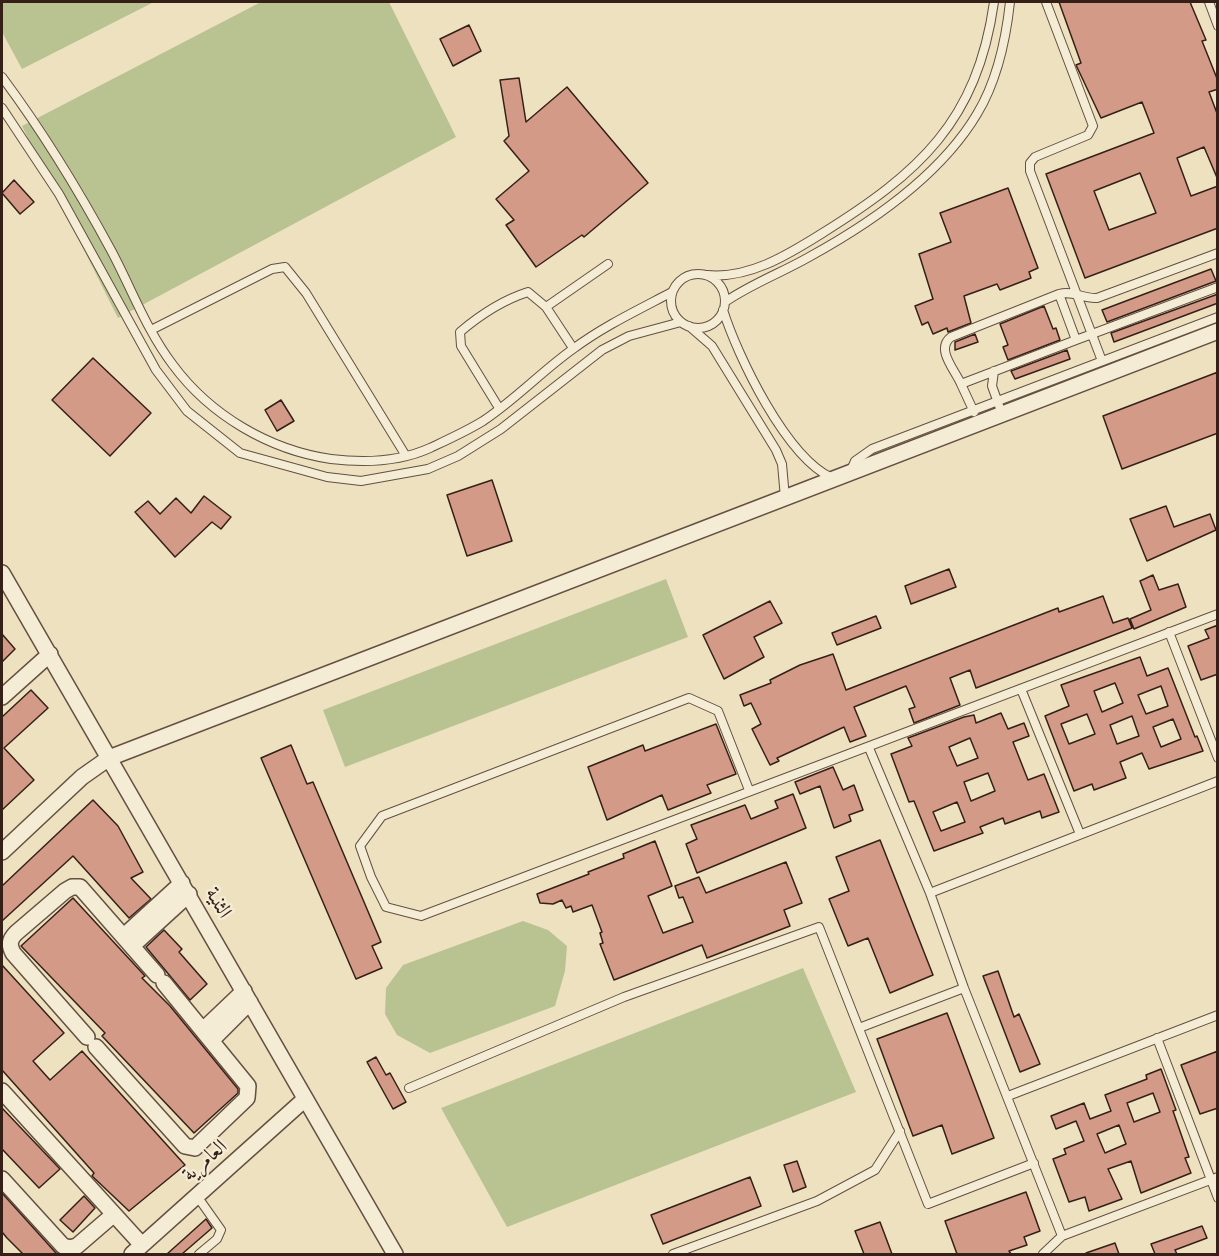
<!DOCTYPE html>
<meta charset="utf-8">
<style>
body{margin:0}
#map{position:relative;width:1219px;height:1256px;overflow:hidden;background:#eee1bf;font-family:"Old Standard TT",serif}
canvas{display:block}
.frame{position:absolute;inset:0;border:3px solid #352018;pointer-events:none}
</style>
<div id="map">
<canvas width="1219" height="1256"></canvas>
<div class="frame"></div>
</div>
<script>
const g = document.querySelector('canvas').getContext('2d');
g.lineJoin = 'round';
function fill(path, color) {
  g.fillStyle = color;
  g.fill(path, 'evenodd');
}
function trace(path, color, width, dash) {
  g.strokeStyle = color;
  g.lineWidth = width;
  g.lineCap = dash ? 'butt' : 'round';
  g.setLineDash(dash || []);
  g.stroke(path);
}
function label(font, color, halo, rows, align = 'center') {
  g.font = font + ' "Old Standard TT",Amiri,serif';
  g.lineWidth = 4.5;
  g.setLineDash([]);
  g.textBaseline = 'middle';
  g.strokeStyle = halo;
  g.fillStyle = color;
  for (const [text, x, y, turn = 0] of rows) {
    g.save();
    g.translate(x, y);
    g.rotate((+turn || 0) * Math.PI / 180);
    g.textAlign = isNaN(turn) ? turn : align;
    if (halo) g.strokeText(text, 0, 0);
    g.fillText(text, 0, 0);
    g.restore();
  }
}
fill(new Path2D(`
 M2 2H154L22 69 2 32Z
 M261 2H389L456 137 118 318 22 126Z
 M666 579 688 637 345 767 323 710Z
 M523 921 548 930 567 946 565 971 555 1006 430 1053 397 1035 385 1014 386 988 403 965Z
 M803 968 856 1092 507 1227 441 1108Z`), '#b9c392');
const building = new Path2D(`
 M1059 2H1190L1206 40 1202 41 1218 81V89L1209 92 1218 116V180L1204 147 1177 158 1191 196 1218 186V228L1085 278 1046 174 1154 133 1142 102 1101 118 1076 65 1081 63ZM1140 173 1156 213 1109 230 1094 191Z
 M469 25 481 51 453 66 440 39Z
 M519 78 526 122 567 87 648 183 584 237 582 235 536 267 506 225 514 220 496 199 529 171 504 141 509 136 500 80Z
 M14 180 34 202 20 214 2 193Z
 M1008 188 1038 268 1029 272 1031 278 1000 290 997 284 964 296 971 323 948 332 947 328 933 334 928 322 922 325 915 306 933 299 919 254 951 242 940 213Z
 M1211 269 1216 281 1107 322 1102 310Z
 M1218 294V303L1114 342 1111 333Z
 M1044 306 1053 329 1056 328 1060 340 1008 360 1003 347 1008 345 1000 324Z
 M975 334 978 342 955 350V342Z
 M1067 350 1070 359 1015 379 1011 371Z
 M93 358 151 413 110 456 52 400Z
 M1218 372V433L1122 469 1103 416Z
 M281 400 294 421 277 431 265 410Z
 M492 480 512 541 467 556 447 495Z
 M204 496 231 517 221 529 212 522 175 557 135 512 148 501 160 514 176 498 191 513Z
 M1166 506 1174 527 1210 514 1216 530 1147 561 1130 519Z
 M949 569 956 587 911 604 905 586Z
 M1153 575 1159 590 1178 584 1186 607 1134 629 1130 619 1151 610 1140 581Z
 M1103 596 1113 623 1128 618 1132 628 976 688 970 670 950 678 960 705 914 723 909 709 915 707 906 686 854 707 866 736 850 742 844 727 777 758 779 761 770 765 752 729 761 724 751 703 744 706 740 695 771 683 770 680 800 665 833 654 846 690 1058 608 1059 612Z
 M770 601 782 623 754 637 764 657 724 679 703 635Z
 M876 616 881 628 837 645 832 633Z
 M1218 625V674L1201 680 1188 646 1209 638 1205 630Z
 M2 634 15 649 2 662Z
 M1140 657 1147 676 1168 668 1195 737 1197 736 1203 751 1149 769 1142 753 1120 762 1126 778 1094 790 1092 784 1074 791 1045 716 1069 706 1061 685ZM1115 683 1123 703 1102 712 1094 691ZM1161 686 1168 706 1146 714 1138 695ZM1087 714 1095 734 1069 744 1061 724ZM1132 716 1139 736 1117 744 1110 725ZM1173 719 1181 739 1161 747 1153 727Z
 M31 690 48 708 4 748 34 780 2 810V717Z
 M1001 713 1008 729 1024 723 1029 736 1013 742 1028 780 1044 774 1059 812 1042 818 1040 811 1005 824 1003 818 980 827 983 833 934 851 914 801 909 802 891 754 912 746 908 738 964 717 974 715 976 723ZM970 738 978 758 957 766 949 747ZM988 773 995 791 971 801 964 782ZM957 802 965 822 941 831 933 812Z
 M716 724 736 774 707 785 711 793 668 810 662 795 607 820 588 767 643 745 645 751Z
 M291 745 307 784 313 782 381 942 372 946 382 968 356 979 261 758Z
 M833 767 843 790 854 785 863 810 849 815 851 821 834 828 820 786 800 794 795 782Z
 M793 794 806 828 697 873 686 844 697 839 691 825 745 805 751 819 778 808 775 801Z
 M93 800 118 826 143 872 131 878 151 899 129 918 73 856 2 921V886Z
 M880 840 933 975 890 993 868 938 848 946 829 899 849 891 836 857Z
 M655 841 672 886 648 896 663 933 693 922 683 897 679 898 675 886 699 877 706 893 786 862 802 903 784 910 790 926 707 958 702 945 614 980 600 944 603 943 600 933 602 932 592 905 573 912 571 906 566 908 562 900 553 904 540 903 537 894 589 874 588 872 624 858 623 854Z
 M73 898 145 976 142 978 170 1006 238 1089V1093L194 1133 102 1036 105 1033 21 946Z
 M164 930 182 949 179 952 207 984 190 1000 146 947Z
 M2 965 64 1033 33 1061 50 1080 82 1051 185 1165 129 1211 92 1176 94 1173 2 1070Z
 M998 971 1014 1017 1019 1014 1040 1064 1020 1072 983 976Z
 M947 1013 994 1138 952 1154 942 1125 913 1136 877 1039Z
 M1218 1051V1108L1200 1114 1181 1065Z
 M376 1057 386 1075 390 1073 406 1102 393 1109 367 1062Z
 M1161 1069 1176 1110 1173 1111 1189 1157 1185 1158 1191 1173 1141 1193 1131 1161 1108 1169 1122 1199 1089 1211 1085 1197 1069 1202 1053 1159 1066 1154 1064 1149 1084 1141 1076 1121 1056 1129 1051 1116 1084 1103 1090 1119 1111 1111 1105 1095 1147 1079 1146 1075ZM1153 1093 1160 1112 1134 1122 1127 1103ZM1119 1125 1126 1144 1105 1153 1097 1134Z
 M2 1108 60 1169 39 1188 2 1149Z
 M797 1161 806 1187 793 1192 784 1165Z
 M750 1177 761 1206 663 1244 651 1215Z
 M1026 1192 1040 1231 1024 1237 1027 1245 1009 1251 1011 1254H957L945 1221Z
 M2 1193 56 1253 59 1254H23L7 1238 2 1232Z
 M84 1196 95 1208 73 1232 60 1220Z
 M206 1219 212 1228 182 1254H167Z
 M880 1222 892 1254H864L855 1231Z
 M1202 1226 1207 1238 1175 1250 1177 1254H1155L1151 1244Z
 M1115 1243 1119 1254H1086V1253Z`);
fill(building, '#d39a87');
trace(building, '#352018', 1.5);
const service = new Path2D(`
 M1046 2 1093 126 1088 135 1035 157 1030 163V171L1102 361
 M1209 2 1218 26
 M2 77C43 132 79 191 112 252 132 290 147 331 173 365 210 415 269 450 331 459 363 463 399 462 430 448 447 440 467 431 483 421 515 400 542 371 573 349 604 326 638 310 672 292
 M2 108 59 194 156 370 187 411 240 453 327 477 361 481 428 469 458 456 501 429 602 350 629 336 681 322
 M671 301a27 27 0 1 1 54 0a27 27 0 1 1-54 0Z
 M707 275C748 279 786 256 821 234 919 173 977 122 994 2
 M1059 294 1076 340 961 384C955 370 935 349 951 337L1059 294C1073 290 1083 299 1097 298L1218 253
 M725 302C751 284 781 273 809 257 871 223 940 176 977 114 997 81 1006 39 1010 2
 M546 307 608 264
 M723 310C738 357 786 457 832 478
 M689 326 712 346 776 450 782 464 785 498
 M151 330 272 269 285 267 306 293 406 456
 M1076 340 1218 287
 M994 371 992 386 1002 414
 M961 384 974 412
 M499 408 461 346 460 332C480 315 503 300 528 292L546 307 573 348
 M851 470 855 461 872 449 1218 317
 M1169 632 1218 758
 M1021 689 1080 834
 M869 748 930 893 964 988 1062 1236
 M749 790 718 711 689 698 382 816 360 846 371 877 386 907 421 916 1218 614
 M930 893 1218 781
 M859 1028 964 988
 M1157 1038 1218 1198
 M409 1088 624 997 819 927 928 1204 1034 1163
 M1008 1096 1218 1015
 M197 1196 221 1230 217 1239 199 1254
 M673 1254 817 1201 875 1170 900 1131
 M1043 1254 1062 1236 1218 1177`);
const minor = new Path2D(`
 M2 573 395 1254
 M2 697 50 654
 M2 852 82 777 109 758 1218 331
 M124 936 182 883
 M132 946 189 894
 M203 1030 244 991
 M87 1037 13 953C9 945 9 940 16 933L65 891 72 887H80L157 975
 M212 1040 250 1002
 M96 1047 185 1146 195 1148 199 1144 247 1098 248 1086 164 983
 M2 1091 142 1245
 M2 1179 63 1246 70 1248 77 1246 113 1215
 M132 1254 305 1099`);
trace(service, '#635042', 10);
trace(minor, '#635042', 18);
trace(service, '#f4ecd5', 8);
trace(minor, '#f4ecd5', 15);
label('21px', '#352018', '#f4ecd5', [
 ["الثنية",218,903,60],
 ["العامرية",205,1161,-41]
]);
</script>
